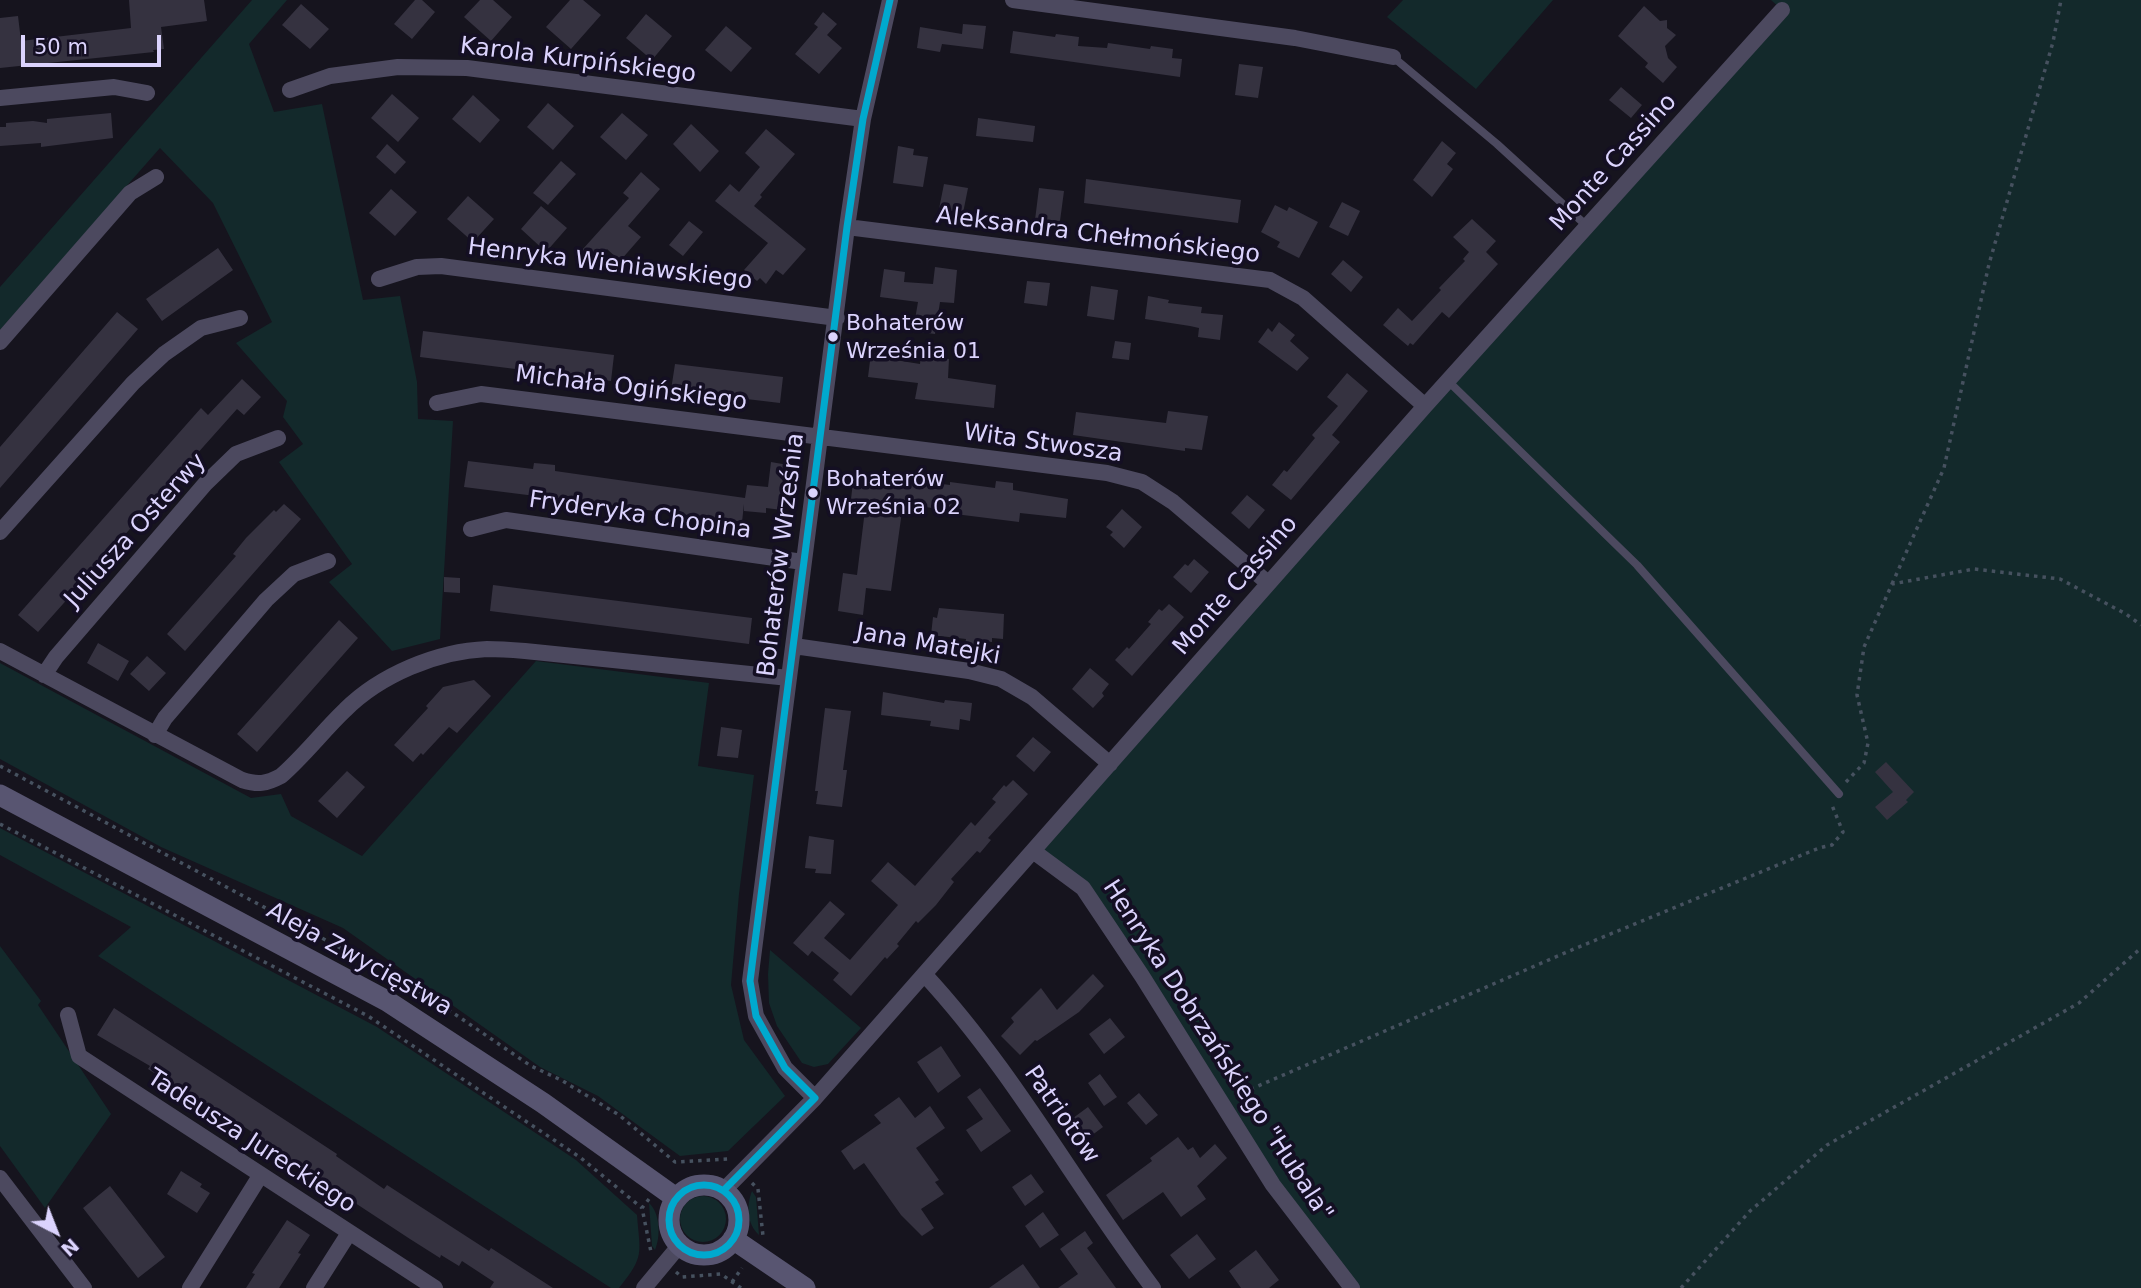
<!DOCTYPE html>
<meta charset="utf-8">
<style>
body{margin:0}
#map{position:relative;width:2141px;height:1288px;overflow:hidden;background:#16141e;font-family:"DejaVu Sans",sans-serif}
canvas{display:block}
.north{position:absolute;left:21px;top:1197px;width:70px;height:70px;-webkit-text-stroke:5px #140f23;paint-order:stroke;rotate:138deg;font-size:19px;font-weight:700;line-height:28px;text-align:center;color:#dbd3fd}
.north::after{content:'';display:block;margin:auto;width:24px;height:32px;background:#dbd3fd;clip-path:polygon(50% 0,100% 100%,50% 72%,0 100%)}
.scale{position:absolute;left:21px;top:35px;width:140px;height:32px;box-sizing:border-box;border:4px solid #dbd3fd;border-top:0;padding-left:9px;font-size:21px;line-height:24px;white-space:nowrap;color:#dbd3fd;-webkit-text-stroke:5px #140f23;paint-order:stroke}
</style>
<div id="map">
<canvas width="2141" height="1288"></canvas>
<div class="north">N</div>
<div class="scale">50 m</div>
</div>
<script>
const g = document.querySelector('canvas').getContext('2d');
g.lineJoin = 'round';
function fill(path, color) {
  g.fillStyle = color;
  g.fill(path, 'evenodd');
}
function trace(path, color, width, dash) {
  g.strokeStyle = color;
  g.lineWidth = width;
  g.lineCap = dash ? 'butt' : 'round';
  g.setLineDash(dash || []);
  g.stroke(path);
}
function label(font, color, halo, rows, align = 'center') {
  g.font = font + ' "DejaVu Sans",sans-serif';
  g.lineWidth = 7;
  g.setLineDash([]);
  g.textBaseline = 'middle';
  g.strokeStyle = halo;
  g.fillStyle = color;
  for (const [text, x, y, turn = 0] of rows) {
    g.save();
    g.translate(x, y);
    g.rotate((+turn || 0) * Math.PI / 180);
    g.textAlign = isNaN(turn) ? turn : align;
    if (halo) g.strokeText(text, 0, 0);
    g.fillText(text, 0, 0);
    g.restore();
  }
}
fill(new Path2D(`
 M252 0H287L249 44 274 112 322 104 363 300 400 296 417 382 418 419 453 421 440 639 392 651 329 582 352 564 279 462 303 444 283 417 287 401 236 343 272 322 213 203 160 148 0 330V287Z
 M1403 0H1553L1476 89 1387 17Z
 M1771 0H2141V1288H1352L1273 1185 1083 888 1033 851 1782 10Z
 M536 661 709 683 698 766 754 775 739 894 731 985 744 1040 785 1096 728 1151 680 1156 598 1096 540 1067 343 928 161 847 0 759V663L251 798 281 794 291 816 362 856Z
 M0 828 377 1027 576 1160 637 1215C640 1254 645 1256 619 1288H611L98 956 131 927 0 855Z
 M0 946 41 1001 38 1005 111 1114 45 1208 0 1146Z
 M770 950 861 1028 828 1064 814 1067 802 1063 777 1026 769 1003 768 974Z
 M752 1191 756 1197 759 1235C747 1224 746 1206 752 1191Z
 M680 1219a23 23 0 1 1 46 0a23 23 0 1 1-46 0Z
 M649 1203C660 1213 661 1236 655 1250L652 1246Z`), '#13292b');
fill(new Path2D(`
 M129 0H204L207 21 161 27 164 49 153 50 154 52 0 68V18L18 16 21 41 131 28Z
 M415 0H422L435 12 412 39 394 24Z
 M480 0H493L512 17 491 41 464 17Z
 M570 0H583L601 15 571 49 546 27Z
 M301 4 329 29 310 49 282 25Z
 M1644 6 1660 21 1667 20V28L1676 35 1665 46 1668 58 1677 67 1663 83 1645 67 1648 63 1618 36Z
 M823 12 837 24 827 35 842 48 819 74 795 54 818 27 814 24Z
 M646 14 672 36 652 60 626 38Z
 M963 24 986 26 983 49 942 44 940 52 917 48 920 27 962 34Z
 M726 26 752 48 731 72 705 50Z
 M1013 31 1055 37 1056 34 1079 37 1078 46 1107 48 1108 43 1150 49 1151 46 1173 49 1172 58 1182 59 1180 77 1010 53Z
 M1239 64 1263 67 1258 98 1235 95Z
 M1621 87 1642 105 1631 118 1609 100Z
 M392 94 419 118 398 142 371 118Z
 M473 95 500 120 480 143 452 119Z
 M548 103 574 126 553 150 527 127Z
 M111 113 113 138 41 147V143L0 146V127H6V123L33 121 47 123V119Z
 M622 113 648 135 626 160 600 137Z
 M978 118 1035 126 1033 142 976 136Z
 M691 124 719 151 700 172 673 144Z
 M766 129 795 154 760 195 762 197 754 206 806 249 783 275 776 270 766 284 760 278 757 281 744 270 768 243 715 201 730 184 739 192 760 167 745 153Z
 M1442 141 1456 153 1447 164 1453 169 1432 197 1413 180Z
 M387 144 406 162 395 174 376 157Z
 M898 146 914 149 913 155 928 157 923 187 893 183Z
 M561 161 576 174 548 205 533 193Z
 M641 172 660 189 628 226 641 237 620 261 607 249 595 261 582 250 629 198 623 193Z
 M1086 179 1241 200 1238 223 1084 203Z
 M944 184 968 188 963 213 939 209Z
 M1039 188 1064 191 1060 221 1035 220Z
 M391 189 417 212 395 236 369 213Z
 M468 196 494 219 473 242 447 219Z
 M1342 202 1360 211 1348 236 1329 227Z
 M1275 205 1287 211 1289 207 1318 222 1299 258 1277 247 1280 242 1261 232Z
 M541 206 567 228 546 252 521 229Z
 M1472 219 1496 241 1486 252 1498 264 1449 318 1442 312 1413 345 1410 343 1408 346 1383 325 1398 308 1412 321 1441 290 1439 288 1465 261 1463 259 1469 252 1453 237Z
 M689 221 703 232 683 256 669 245Z
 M218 248 233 270 162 321 146 299Z
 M1343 260 1363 277 1351 292 1331 274Z
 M935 267 957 270 954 303 940 302 935 334 913 331 918 302 880 297 884 269 905 272 904 282 933 284Z
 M1027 281 1050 283 1047 306 1024 303Z
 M1091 286 1118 290 1114 320 1087 316Z
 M1148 296 1169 300 1168 303 1202 307 1201 313 1223 315 1220 340 1198 337 1199 328 1190 326 1145 319Z
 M117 312 138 329 0 488V447Z
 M1279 322 1295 335 1290 341 1309 358 1297 371 1258 342 1268 328 1272 332Z
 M423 331 614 355 611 381 420 357Z
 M1115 341 1131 343 1129 360 1112 358Z
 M871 353 889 355V359L920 364 921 355 949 359 948 378 996 385 994 408 915 399 918 383 868 377Z
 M675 364 783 377 780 403 671 390Z
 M1347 373 1368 391 1332 435 1340 442 1291 500 1272 485 1284 470 1287 472 1315 438 1312 435 1338 406 1327 397Z
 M242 379 261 397 244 415 237 409 38 632 18 615 201 408 208 415Z
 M1168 411 1208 416 1202 450 1185 448V451L1073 435 1076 412 1166 423Z
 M468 461 533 469 534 463 545 464 555 465V471L745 498 747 485 768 487 771 462 788 465 782 510 766 508V513L744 511V504L742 522 464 487Z
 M854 473 872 475V478L903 482 904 479 950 485V482L995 488 996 481 1013 483V490L1068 499 1066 518 1020 513 1019 522 947 513V510L903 504 891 591 866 588 863 615 838 611 843 573 857 575 865 510 850 508Z
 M1247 495 1265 510 1249 529 1231 513Z
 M284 504 301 519 185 651 167 634 236 556 233 554 246 538 274 510 276 512Z
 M1122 509 1142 527 1124 548 1110 535 1113 532 1106 527Z
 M1194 559 1209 572 1191 593 1173 577 1185 564 1188 566Z
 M444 577 460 578V593L444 592Z
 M493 585 752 618 749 644 490 611Z
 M1169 604 1184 617 1132 676 1115 660 1127 647 1129 649 1151 624 1148 622 1159 609 1162 611Z
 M939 608 1004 614 1003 639 992 638V642L982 641 980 656 964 654 966 639 931 635 933 617 937 618Z
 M339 620 358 638 257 752 237 734Z
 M98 643 129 661 118 681 87 663Z
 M147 656 166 673 149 691 130 674Z
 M1090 668 1109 684 1102 693 1104 696 1093 708 1072 689Z
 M474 680 491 696 457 733 449 727 423 755 421 753 413 762 394 745 428 708 426 706 443 687Z
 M883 692 944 703 945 700 972 703 970 721 960 719 959 730 930 726 931 721 881 715Z
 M825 708 851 711 843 770H847L842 807 816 804 818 791H815Z
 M721 727 742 730 738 758 717 756Z
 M1033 737 1051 752 1034 772 1016 756Z
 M1886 762 1914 792 1906 800 1908 802 1887 820 1875 807 1893 792 1875 772Z
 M347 771 365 787 337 818 318 801Z
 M1013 780 1028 794 988 838 991 840 980 853 977 851 951 879 954 882 936 905 918 923 916 921 897 944 899 946 887 959 885 957 851 996 833 980 839 973 812 951 808 956 793 943 830 901 845 914 824 938 850 960 898 905 871 881 888 862 915 886 971 822 975 826 996 802 992 799 1004 785 1006 787Z
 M809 836 834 840 831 874 815 873 816 869 805 868Z
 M1093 974 1104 986 1079 1012 1037 1041 1035 1040 1020 1055 1001 1036 1014 1022 1011 1018 1041 988 1057 1010Z
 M114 1008 337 1154 336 1156 384 1189 387 1185 489 1251 491 1248 553 1288H490L494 1282 462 1261 459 1266 441 1255 440 1258 410 1239 250 1134 252 1132 220 1111 211 1105 209 1108 148 1069 150 1066 97 1035Z
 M1110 1018 1125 1037 1104 1054 1089 1034Z
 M941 1046 961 1076 938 1093 917 1062Z
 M1100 1074 1117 1097 1104 1106 1088 1083Z
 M980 1088 1011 1131 981 1152 966 1130 983 1119 967 1097Z
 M1139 1093 1158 1115 1146 1125 1127 1103Z
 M899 1097 915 1118 930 1106 945 1128 916 1148 939 1180 935 1182 944 1194 921 1209 934 1228 922 1236 901 1215 864 1163 854 1170 841 1151 881 1123 874 1115Z
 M1088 1107 1103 1127 1080 1144 1065 1124Z
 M1178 1137 1188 1150 1193 1147 1200 1158 1215 1144 1227 1158 1197 1186 1206 1199 1181 1217 1163 1192 1123 1220 1106 1195 1152 1161 1150 1158Z
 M181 1171 202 1184 200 1187 210 1193 197 1213 167 1194Z
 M1031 1174 1044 1192 1025 1206 1012 1187Z
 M110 1186 165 1257 138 1278 83 1208Z
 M1043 1212 1059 1235 1040 1248 1025 1226Z
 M287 1220 310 1235 298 1253 301 1254 279 1288H246L255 1274 252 1273Z
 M1085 1231 1093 1243 1087 1248 1116 1288H1058L1078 1274 1060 1249Z
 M1197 1234 1216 1259 1189 1279 1170 1255Z
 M1256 1250 1279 1280 1269 1288H1241L1229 1271Z
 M1023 1264 1040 1288H989Z`), '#353240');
trace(new Path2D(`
 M1892 584 1944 468 1989 264 2053 42 2061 0
 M0 766 363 960 437 1002 531 1066 561 1080 619 1115 675 1162 729 1159
 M1846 782 1864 763 1868 743 1857 695 1864 647 1892 584 1974 569 2060 579 2126 614 2141 625
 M0 824 368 1016 581 1158 642 1208
 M1235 1096 1574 949 1819 848 1832 845 1843 832 1831 803
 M752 1183 758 1189 763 1236
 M649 1199 642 1208 651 1252
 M676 1272 682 1277 721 1274 741 1288
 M732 1282 742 1268
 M1681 1288 1750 1211 1827 1145 2079 1003 2141 948`), '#46515f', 3.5, [3.5, 5]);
trace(new Path2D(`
 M1393 57 1497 144 1588 227
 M1448 381 1637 565 1839 794`), '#4c495f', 8);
trace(new Path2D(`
 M1013 0 1295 38 1393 57
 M290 90 330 76 398 67 467 68 863 119
 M0 98 114 87 147 93
 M847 227 1270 280 1303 298 1425 406
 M379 279 417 267 441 266 837 318
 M0 342 130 193 156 177
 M437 403 481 394 1107 473 1142 482 1173 502 1268 583
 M471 529 506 520 803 562
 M0 532 133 383 164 354 201 328 240 318
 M794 646 969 671 1001 679 1032 697 1110 764
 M0 651 242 780C258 785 266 784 281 776 304 756 323 731 345 710 380 675 437 651 487 649 500 649 513 650 525 651L789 678
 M44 675 56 657 205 484 236 454 278 438
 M155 735 165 718 266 600 294 574 328 561
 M1033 851 1083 888 1142 976 1273 1185 1352 1288
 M925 975C1013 1070 1075 1185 1153 1288
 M68 1015 79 1056 435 1288
 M815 1098 785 1068 756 1016 750 981 847 227 863 119 890 0
 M0 1178 84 1288
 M724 1190 815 1098 1425 406 1782 10
 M190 1288 260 1176
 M314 1288 349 1233
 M644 1288 679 1246`), '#4c495f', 16);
trace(new Path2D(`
 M0 795 387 1001 543 1103 676 1198
 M669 1220a35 35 0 1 1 70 0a35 35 0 1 1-70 0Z
 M733 1239 805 1288`), '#585571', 21);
trace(new Path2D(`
 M815 1098 785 1068 756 1016 750 981 847 227 863 119 890 0
 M669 1220a35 35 0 1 1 70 0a35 35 0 1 1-70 0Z
 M724 1190 815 1098`), '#00a9ce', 7);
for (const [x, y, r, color] of [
 [833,337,6,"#dbd3fd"],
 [813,493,6,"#dbd3fd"]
]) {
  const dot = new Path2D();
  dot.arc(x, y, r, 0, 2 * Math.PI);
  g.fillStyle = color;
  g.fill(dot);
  trace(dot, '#140f23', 2.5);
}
label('22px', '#dbd3fd', '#140f23', [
 ["Bohaterów",846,324],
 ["Września 01",846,352],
 ["Bohaterów",826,480],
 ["Września 02",826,508]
], 'left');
label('24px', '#dbd3fd', '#140f23', [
 ["Karola Kurpińskiego",578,61,7],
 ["Monte Cassino",1614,163,-48],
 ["Aleksandra Chełmońskiego",1098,236,7],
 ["Henryka Wieniawskiego",610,265,7],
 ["Michała Ogińskiego",631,389,7],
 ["Wita Stwosza",1043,444,8],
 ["Fryderyka Chopina",640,516,8],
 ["Juliusza Osterwy",136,531,-48],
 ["Bohaterów Września",782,555,-83],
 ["Monte Cassino",1236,586,-49],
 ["Jana Matejki",928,645,10],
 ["Aleja Zwycięstwa",359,960,29],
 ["Henryka Dobrzańskiego \"Hubala\"",1217,1051,57],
 ["Patriotów",1061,1115,55],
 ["Tadeusza Jureckiego",251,1142,33]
]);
</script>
